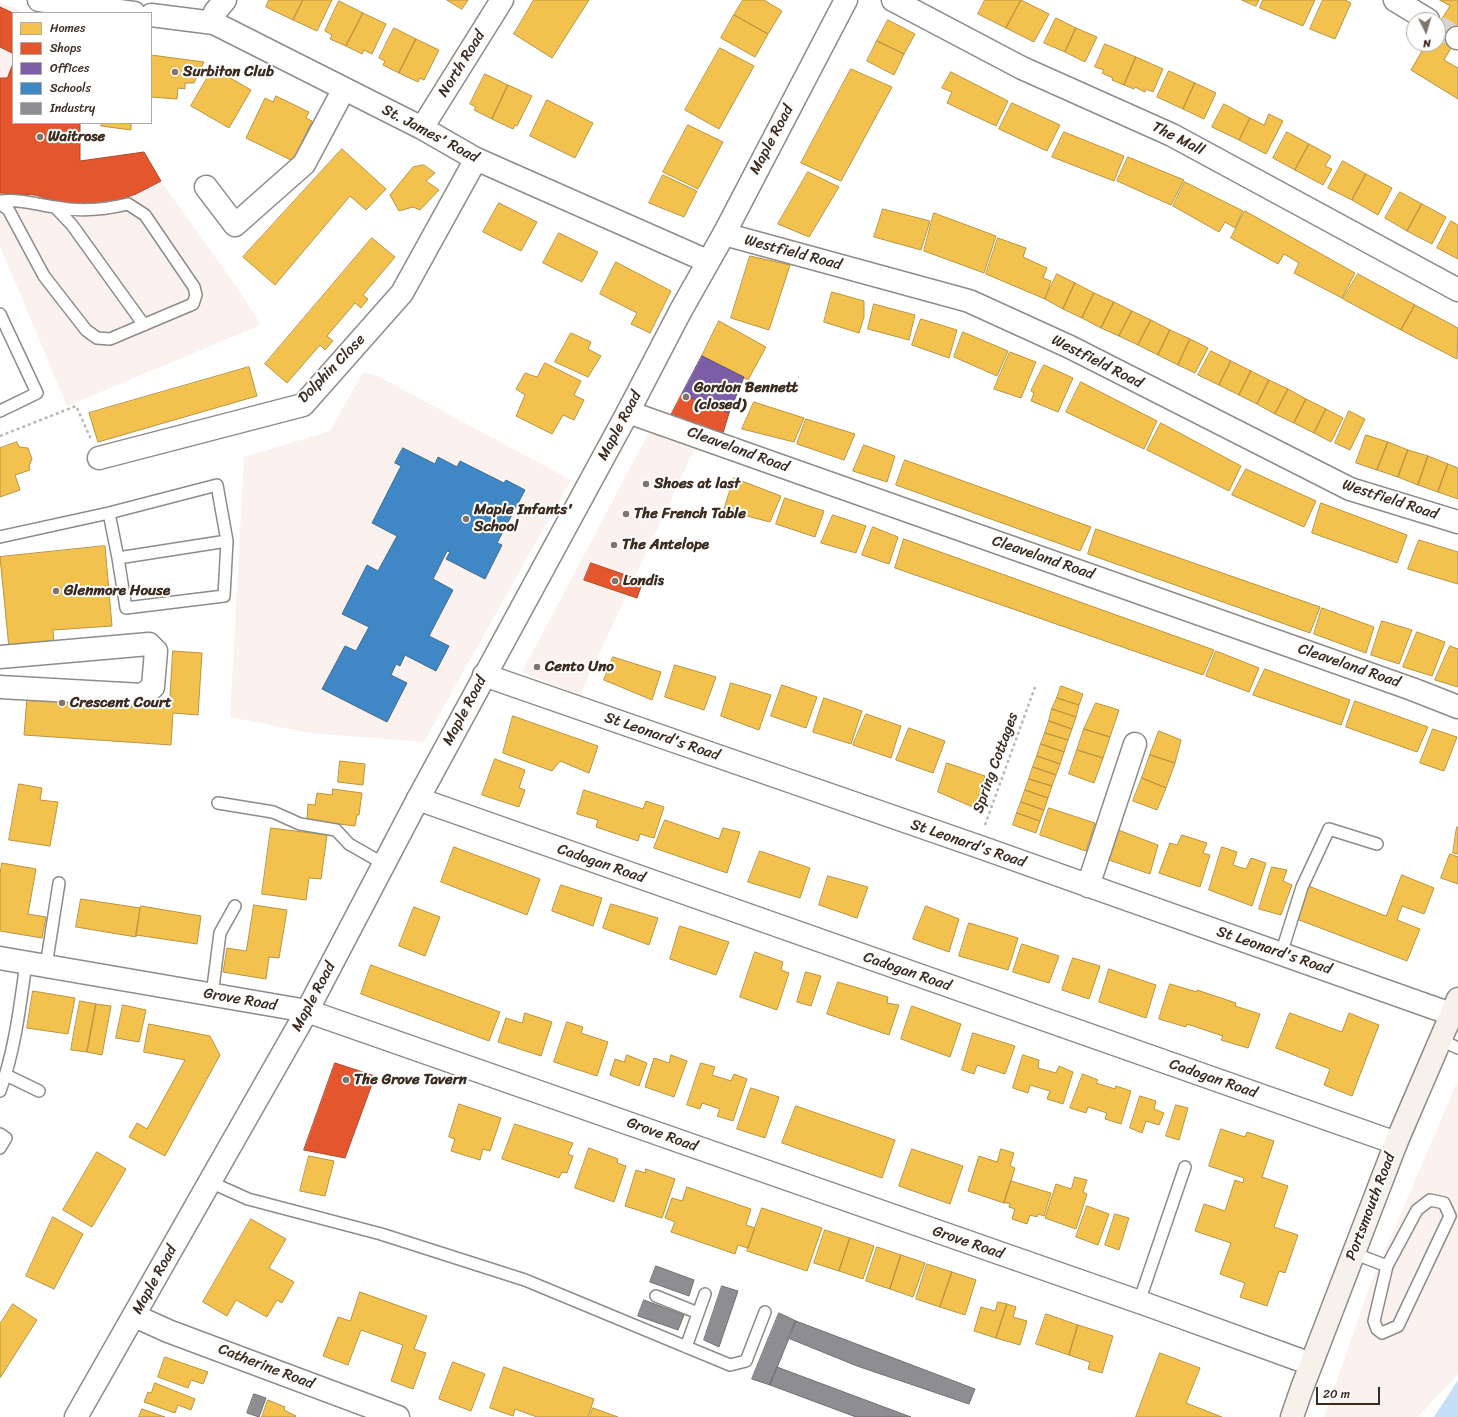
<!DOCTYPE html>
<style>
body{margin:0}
#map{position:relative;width:1458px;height:1417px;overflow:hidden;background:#fff;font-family:Sriracha,sans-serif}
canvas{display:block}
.legend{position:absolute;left:12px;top:12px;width:140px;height:112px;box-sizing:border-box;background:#fff;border:1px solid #b1aaa5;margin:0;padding:5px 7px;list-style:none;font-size:12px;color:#3b2a1e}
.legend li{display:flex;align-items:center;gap:8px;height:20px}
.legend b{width:20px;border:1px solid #b1aaa5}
.north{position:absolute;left:1406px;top:12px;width:40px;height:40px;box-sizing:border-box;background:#fff;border:1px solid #b1aaa5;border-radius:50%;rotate:175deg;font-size:11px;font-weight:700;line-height:16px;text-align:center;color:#3b2a1e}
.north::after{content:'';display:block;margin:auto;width:14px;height:18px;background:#80756d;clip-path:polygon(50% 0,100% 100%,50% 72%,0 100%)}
.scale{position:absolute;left:1316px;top:1387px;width:64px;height:18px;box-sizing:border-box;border:2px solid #3b2a1e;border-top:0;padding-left:5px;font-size:12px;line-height:14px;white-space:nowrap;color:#3b2a1e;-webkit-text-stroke:3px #fff;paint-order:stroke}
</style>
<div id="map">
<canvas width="1458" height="1417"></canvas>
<ul class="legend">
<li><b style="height:11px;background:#f2c14e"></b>Homes</li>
<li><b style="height:11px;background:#e4572e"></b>Shops</li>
<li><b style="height:11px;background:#7b5ea7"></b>Offices</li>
<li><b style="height:11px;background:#3f88c5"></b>Schools</li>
<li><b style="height:11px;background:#8d8d92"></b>Industry</li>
</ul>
<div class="north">N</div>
<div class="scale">20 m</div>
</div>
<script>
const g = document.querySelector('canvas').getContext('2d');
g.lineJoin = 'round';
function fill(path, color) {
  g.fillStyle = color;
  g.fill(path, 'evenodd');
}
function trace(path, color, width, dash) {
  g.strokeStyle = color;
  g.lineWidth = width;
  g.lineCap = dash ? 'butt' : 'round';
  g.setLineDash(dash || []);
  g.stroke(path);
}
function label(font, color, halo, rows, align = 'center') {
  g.font = font + ' Sriracha,sans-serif';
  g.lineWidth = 4;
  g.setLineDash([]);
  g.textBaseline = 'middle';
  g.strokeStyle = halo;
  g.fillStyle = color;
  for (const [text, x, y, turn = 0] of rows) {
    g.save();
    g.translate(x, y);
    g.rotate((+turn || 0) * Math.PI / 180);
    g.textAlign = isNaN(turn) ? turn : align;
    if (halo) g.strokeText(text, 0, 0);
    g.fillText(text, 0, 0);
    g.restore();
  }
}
fill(new Path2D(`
 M0 2 25 13H13V123L80 161 144 152 161 181 241 293 261 325 67 406 0 246Z
 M363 372 376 375 571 480 424 742 309 733 230 717 244 457 330 431Z
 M649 432 694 450 580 695 522 672Z
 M1458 1080V1374L1418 1417H1324L1371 1283Z`), '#fbf2ef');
fill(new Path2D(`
 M1458 1380V1417H1434Z`), '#c6dff9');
const homes = new Path2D(`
 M269 0H303L293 20 266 7Z
 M303 0H332L317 31 293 20Z
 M447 0H468L462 9Z
 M534 0H589L552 58 514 34Z
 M743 0H764L782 11 768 34 734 15Z
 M985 0H1021L1006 28 978 14Z
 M1021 0 1049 14 1034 42 1006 28Z
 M1242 0H1259L1256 6Z
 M1263 0H1315L1303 26 1260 8Z
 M1323 0H1345L1351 3 1335 39 1310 29Z
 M1440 0H1458V36L1444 60 1458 68V99L1411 70 1426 44H1438V25L1450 6Z
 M339 1 363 13 346 46 330 39 332 35 325 31Z
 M363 13 386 24 372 54 364 50 362 54 346 46Z
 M734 15 768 34 755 57 721 38Z
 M1056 18 1076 28 1065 52 1044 43Z
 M888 20 915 34 904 54 877 41Z
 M394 28 416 39 399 73 383 65 385 61 379 58Z
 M1076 28 1097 37 1085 62 1065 52Z
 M416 39 439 50 424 80 420 78 418 82 399 73Z
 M877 41 904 54 894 75 867 61Z
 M1105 44 1136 57 1124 85 1112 80 1113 78 1102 73 1104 70 1095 67Z
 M720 48 754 66 719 129 685 110Z
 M151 55 204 62 194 83H185V89L178 88 177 99 151 97Z
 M1136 57 1163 69 1153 92 1146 89 1145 92 1135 87 1134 89 1124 85Z
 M213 68 251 90 229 128 191 106Z
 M851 69 892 87 841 181 801 163Z
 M1169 71 1195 83 1183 109 1157 97Z
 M951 72 1008 101 996 126 947 103 952 92 942 88Z
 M485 74 508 85 492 119 474 110 476 107 470 104Z
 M1195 83 1216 93 1204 119 1183 109Z
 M508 85 532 96 517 126 515 125 513 129 492 119Z
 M276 96 309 112 306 118 312 121 293 161 246 138 265 98 273 102Z
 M547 100 593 123 575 158 530 136Z
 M1012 103 1060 125 1047 151 999 129Z
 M1224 104 1250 118 1239 140 1212 127Z
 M1269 114 1283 121 1266 154 1239 140 1250 118 1264 125Z
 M102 123H131V130L101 126Z
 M688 125 723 142 698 189 663 172Z
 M1064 132 1124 156 1114 181 1052 157Z
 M1287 132 1309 144 1295 170 1273 158Z
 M1309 144 1331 156 1325 166 1332 169 1323 185 1295 170Z
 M342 149 386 189 366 210 350 196 275 285 243 257Z
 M1128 157 1184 180 1171 205 1117 181Z
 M1343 161 1366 174 1352 200 1328 188Z
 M424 165 435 173 426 181 439 190 420 210 413 207 399 211 390 195 413 167Z
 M808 172 839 187 809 237 778 224Z
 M1366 174 1392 188 1378 215 1352 200Z
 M663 175 697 191 684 217 649 203Z
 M1185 182 1243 211 1235 228 1225 222 1219 232 1173 206Z
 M1400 192 1422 204 1407 231 1385 218Z
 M499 203 537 222 521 251 483 232Z
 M1422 204 1446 217 1432 244 1407 231Z
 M883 209 930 221 921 250 874 237Z
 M1245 211 1355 273 1342 298 1294 273 1299 263 1284 254 1278 264 1231 238Z
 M934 213 996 236 984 273 924 251Z
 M1451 221 1458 225V259L1437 248Z
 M559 233 598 252 582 282 543 263Z
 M372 238 395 257 363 295 368 299 361 308 355 303 327 336 333 341 325 350 320 345 287 383 265 364Z
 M998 238 1026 248 1023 257 1047 268 1043 278 1051 281 1045 299 986 274Z
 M750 256 790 265 769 330 731 318Z
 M616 262 671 291 650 333 631 324 637 313 600 294Z
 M1057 274 1075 283 1063 309 1045 299Z
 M1358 274 1415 305 1401 330 1343 299Z
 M1075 283 1094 293 1082 318 1063 309Z
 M832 292 864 301V317L859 333 824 322Z
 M1094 293 1114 302 1101 328 1082 318Z
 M1114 302 1132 311 1119 336 1101 328Z
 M874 304 915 315 909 340 868 329Z
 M1415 305 1458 328 1457 359 1401 330Z
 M1132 311 1151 320 1138 345 1119 336Z
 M921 319 957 330 949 358 912 345Z
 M1151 320 1170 330 1158 355 1138 345Z
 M719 321 766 347 748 380 702 356Z
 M1170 330 1190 339 1178 365 1158 355Z
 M963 332 1008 351 997 376 954 357Z
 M571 333 591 342 588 349 601 356 588 377 555 362Z
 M1190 339 1208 348 1195 373 1178 365Z
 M1211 351 1231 361 1219 385 1198 375Z
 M1010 352 1036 362 1021 398 994 389Z
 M1231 361 1251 371 1239 395 1219 385Z
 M545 363 581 381 574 395 584 400 574 420 563 415 552 434 516 416 525 395 516 389 525 373 537 377Z
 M1044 365 1073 378 1058 412 1031 401 1034 393 1031 391Z
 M249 367 257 396 98 442 89 413Z
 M1251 371 1269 380 1257 404 1239 395Z
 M1269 380 1288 389 1275 414 1257 404Z
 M1081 382 1157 421 1144 449 1066 412Z
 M1288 389 1306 399 1294 423 1275 414Z
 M1306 399 1326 409 1314 433 1294 423Z
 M754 402 804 418 794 442 742 429Z
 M1326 409 1343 418 1331 442 1314 433Z
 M1349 411 1365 419 1350 450 1335 443Z
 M806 419 855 434 844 460 797 444Z
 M1161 423 1241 466 1229 491 1147 450Z
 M1366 435 1388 442 1377 470 1356 463Z
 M17 442 19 447 28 448 32 459 29 466 30 470 15 475 20 490 0 497V448Z
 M1388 442 1408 450 1398 477 1377 470Z
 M864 445 895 456 887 482 853 471Z
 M1408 450 1428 456 1418 485 1398 477Z
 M1428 456 1448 464 1438 492 1418 485Z
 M905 460 1091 527 1080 551 896 485Z
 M1448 464 1458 468V499L1438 492Z
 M1246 469 1316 501 1304 527 1232 495Z
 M734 478 781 496 770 522 724 510Z
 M785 498 824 511 815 537 776 524Z
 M1321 503 1407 535 1397 563 1312 533Z
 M833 515 866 526 856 553 821 543Z
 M873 527 898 537 889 564 862 555Z
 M1096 529 1320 607 1310 633 1088 554Z
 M904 539 1214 650 1203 675 895 568Z
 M1419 540 1458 552V584L1408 569Z
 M105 546 112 626 53 630 54 645 9 648 0 557Z
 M1322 608 1374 627 1366 653 1314 634Z
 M1382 621 1412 630 1399 664 1371 655Z
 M1417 632 1445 642 1432 676 1403 667Z
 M1450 646 1458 649V687L1435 680Z
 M173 651 202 653 198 715 173 713 171 745 24 735 27 698 169 708Z
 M1216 651 1259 668 1249 692 1206 676Z
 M613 657 661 672 652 700 604 680Z
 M675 665 716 677 704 710 665 697Z
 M1265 669 1350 700 1341 725 1253 695Z
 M731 683 771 695 759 730 721 716Z
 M782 685 817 697 806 728 771 716Z
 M1061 686 1083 694 1079 705 1057 698Z
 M824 698 862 711 851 744 813 732Z
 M1057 698 1079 705 1076 717 1052 709Z
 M1355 701 1428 727 1417 752 1346 727Z
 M1096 703 1119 710 1110 737 1084 729Z
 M1052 709 1076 717 1072 729 1049 721Z
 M866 714 901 726 891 758 853 745Z
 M513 716 598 746 589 773 560 761 552 771 503 753Z
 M1049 721 1072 729 1068 740 1045 733Z
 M909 728 945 741 933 773 896 760Z
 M1084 729 1110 737 1103 758 1077 750Z
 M1433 729 1457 737 1444 771 1420 763Z
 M1159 731 1181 740 1175 763 1150 755Z
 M1045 733 1068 740 1064 752 1041 744Z
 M1041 744 1064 752 1060 764 1037 756Z
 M1077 750 1103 758 1094 783 1069 774Z
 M1150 755 1175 763 1166 788 1142 778Z
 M1037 756 1060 764 1056 775 1033 767Z
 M495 759 525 770 519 788 525 790 519 807 482 795Z
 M340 761 365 764 363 785 338 782Z
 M947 763 985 776 975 808 938 792Z
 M1033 767 1056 775 1052 786 1029 779Z
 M1142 778 1166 788 1157 810 1133 801Z
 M1029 779 1052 786 1048 798 1025 790Z
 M19 784 42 788 40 800 58 802 50 846 9 840Z
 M333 789 362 793 359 815H357L355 826 307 820 308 804 315 805 317 793 332 795Z
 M584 790 643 809 646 801 664 807 654 838 640 834 638 841 596 827 598 820 577 814Z
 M1025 790 1048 798 1044 810 1021 802Z
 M1021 802 1044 810 1040 821 1017 813Z
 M1049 808 1095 823 1086 851 1040 835Z
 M1017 813 1040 821 1036 833 1013 825Z
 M665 820 719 839 723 828 740 832 727 873 654 848Z
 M1457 827H1458V854L1453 853Z
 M271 828 327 835 321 879 309 878 306 900 262 894Z
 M1113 828 1158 845 1150 874 1103 858Z
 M1182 835 1207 843 1203 853 1210 855 1200 887 1159 873 1170 843 1177 845Z
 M454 847 540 879 527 915 441 882Z
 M1222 847 1237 852 1233 865 1246 869 1251 858 1266 863 1252 906 1209 890Z
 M760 851 810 868 800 898 748 882Z
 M1450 854 1458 857V884L1441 878Z
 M2 863 36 869 28 914 46 917 42 938 0 931V875Z
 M1272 867 1287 870 1283 881 1292 885 1281 915 1259 909Z
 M1402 875 1434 888 1424 914 1402 906 1397 920 1420 929 1407 961 1294 918 1306 885 1386 916Z
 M828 876 868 887 857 918 819 905Z
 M561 885 602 898 593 926 552 911Z
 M81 899 140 908 136 937 76 927Z
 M611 904 658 918 649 945 603 928Z
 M254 905 287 910 279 958 269 957 266 979 223 972 227 948 246 951Z
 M141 906 201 916 197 944 136 935Z
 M926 906 959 919 949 952 913 939Z
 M414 907 440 917 425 956 399 946Z
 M969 923 1018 938 1008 970 959 956Z
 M680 926 729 942 716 975 670 959Z
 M1022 944 1059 956 1049 983 1013 972Z
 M755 952 783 962 781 970 789 973 777 1010 740 997Z
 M1073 958 1100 966 1089 999 1062 990Z
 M371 965 500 1012 489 1041 361 994Z
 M1109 969 1156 985 1146 1018 1099 1002Z
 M806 972 821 976 811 1006 797 1002Z
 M838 982 888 997 887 1003 899 1005 889 1035 827 1014Z
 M1170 984 1197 992V990L1236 1003 1235 1006 1260 1014 1248 1048 1221 1040 1223 1036 1187 1024 1186 1027 1159 1019Z
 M33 991 75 998 68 1034 27 1028Z
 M80 1001 96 1004 87 1052 71 1050Z
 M96 1004 111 1006 102 1055 87 1052Z
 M123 1005 146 1010 139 1042 116 1038Z
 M912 1006 961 1024 950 1057 901 1039Z
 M525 1013 552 1022 541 1056 498 1042 506 1018 522 1023Z
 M1290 1013 1342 1032 1349 1013 1379 1025 1352 1096 1324 1085 1330 1069 1276 1048Z
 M567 1022 583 1027 581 1033 608 1042 597 1076 554 1062Z
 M149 1024 210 1036 220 1055 165 1156 129 1137 137 1123 147 1129 185 1060 144 1052Z
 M973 1033 1015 1046 1005 1074 977 1065 974 1074 962 1070Z
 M627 1055 647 1063 639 1086 610 1075 615 1059 624 1062Z
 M671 1055 687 1061 674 1097 645 1087 654 1058 669 1063Z
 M1023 1055 1039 1060 1038 1068 1056 1073 1059 1066 1073 1072 1063 1104 1047 1099 1050 1091 1030 1085 1028 1093 1013 1088Z
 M701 1063 715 1067 712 1075 731 1081 734 1074 747 1079 733 1121 717 1116 720 1109 702 1103 700 1109 687 1105Z
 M1083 1074 1098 1080 1096 1083 1115 1089 1116 1086 1131 1091 1121 1124 1105 1119 1107 1113 1088 1107 1086 1113 1070 1108Z
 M751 1088 779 1097 765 1138 737 1129Z
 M1140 1096 1156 1101 1154 1109 1164 1113 1159 1125 1146 1121 1142 1133 1130 1128Z
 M459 1104 501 1118 490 1151 483 1149 480 1160 451 1151 455 1139 449 1137Z
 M1176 1105 1188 1108 1179 1140 1166 1136Z
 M796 1106 895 1140 882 1178 782 1143Z
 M515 1124 573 1143 568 1154 573 1156 567 1173 562 1172 559 1178 502 1159Z
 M1221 1129 1245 1137 1247 1132 1274 1141 1262 1177 1288 1186 1274 1227 1298 1235 1285 1273 1279 1271 1267 1306 1240 1297 1245 1283 1220 1274 1231 1243 1195 1231 1204 1204 1225 1211 1235 1180 1243 1183 1244 1178 1209 1166Z
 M589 1148 618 1159 617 1163 626 1166 614 1202 575 1188Z
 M912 1149 963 1166 950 1204 899 1186Z
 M1001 1149 1014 1153 1010 1166 1015 1168 1004 1203 968 1191 979 1156 997 1162Z
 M97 1152 126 1169 92 1227 63 1210Z
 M309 1156 334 1161 325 1196 300 1191Z
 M646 1169 675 1179 662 1218 625 1206 636 1170 645 1173Z
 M1075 1177 1087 1180 1083 1192 1087 1194 1076 1229 1045 1218 1056 1184 1071 1189Z
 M1011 1181 1051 1193 1044 1216 1038 1214 1037 1217 1030 1215 1027 1224 1012 1219 1015 1209 1009 1207 1010 1203H1004Z
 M687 1187 751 1209 746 1225 755 1228 748 1248 738 1245 735 1254 671 1232 675 1222 665 1218 672 1198 682 1201Z
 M1087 1206 1109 1214 1098 1245 1076 1237Z
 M762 1208 822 1228 807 1271 747 1251Z
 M1115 1214 1129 1218 1119 1250 1105 1245Z
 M53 1217 83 1234 54 1289 26 1276Z
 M251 1219 286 1239 269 1268 294 1282 282 1303 277 1300 267 1317 236 1300 227 1316 203 1302Z
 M825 1230 850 1238 839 1271 814 1263Z
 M850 1238 874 1246 863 1279 839 1271Z
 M877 1247 901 1255 890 1289 866 1281Z
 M901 1255 925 1263 913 1297 890 1289Z
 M927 1264 952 1272 940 1307 916 1299Z
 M952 1272 976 1280 965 1315 940 1307Z
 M360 1292 427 1316 414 1349 426 1353 413 1389 391 1381 403 1345 361 1330 348 1365 323 1356 338 1317 350 1321Z
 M998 1302 1007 1304 996 1338 974 1331 981 1307 995 1311Z
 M13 1304 37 1320 0 1378V1324Z
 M1007 1304 1016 1307 1013 1317 1027 1321 1020 1345 996 1338Z
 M1046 1314 1078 1325 1069 1355 1036 1344Z
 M1078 1325 1113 1336 1102 1373 1088 1369 1090 1362 1069 1355Z
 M1160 1353 1200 1368 1186 1403 1222 1417H1136Z
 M165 1357 208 1372 203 1384 191 1380 188 1388 158 1377Z
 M453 1362 485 1374 471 1411 439 1399Z
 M504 1367 594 1399 588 1417H537L515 1409 513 1416 490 1408Z
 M155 1383 195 1399 191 1410 178 1405 175 1413 144 1402 148 1392 151 1393Z
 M268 1400 285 1407 284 1410 296 1416 295 1417H262Z
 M593 1408 618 1417H590Z
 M142 1409 165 1417H139Z`);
fill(homes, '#f2c14e');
trace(homes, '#bb9440', 1);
const shops = new Path2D(`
 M0 7 13 13 12 53 0 47Z
 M13 64V123H80V161L144 152 161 181 136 194 113 202 90 204H66L35 195 0 193V78H7Z
 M682 394 729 413 723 433 670 417Z
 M591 563 643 581 637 598 584 580Z
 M335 1063 375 1076 345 1158 304 1150Z`);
fill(shops, '#e4572e');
trace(shops, '#b14a29', 1);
const offices = new Path2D(`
 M702 356 744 377 729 413 682 394Z`);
fill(offices, '#7b5ea7');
trace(offices, '#684e7e', 1);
const schools = new Path2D(`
 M403 448 435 464 438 457 457 467 460 461 504 483 506 480 525 490 497 543 502 545 485 579 446 559 450 552 447 551 433 579 453 590 429 636 449 646 436 671 405 655 400 666 396 664 391 675 407 683 387 722 322 689 345 646 356 651 369 627 342 614 367 565 378 571 397 536 372 523 401 466 395 463Z`);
fill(schools, '#3f88c5');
trace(schools, '#3e6c93', 1);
const industry = new Path2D(`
 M656 1266 694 1280 689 1296 650 1282Z
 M722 1286 738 1291 719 1347 704 1340Z
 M644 1300 684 1315 678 1330 638 1316Z
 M779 1313 796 1321 770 1385 752 1379Z
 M796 1321 975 1389 969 1404 857 1366 788 1338Z
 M777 1367 876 1404 911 1417H856L770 1385Z
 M254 1394 266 1398 259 1417 247 1413Z`);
fill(industry, '#8d8d92');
trace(industry, '#746f6f', 1);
trace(new Path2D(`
 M1438 26 1457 38`), '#d8d4d2', 22, [22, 11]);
const service = new Path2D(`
 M0 201C20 199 35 204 55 207 80 212 103 210 128 204L145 215 194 287 196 295 193 304 110 339 97 338 86 330 44 276 8 209 0 204
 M55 207 72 225 144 325
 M0 314 37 393 0 411
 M0 537 109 513 217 485 227 541 118 558 109 513
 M118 558 126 608 224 596 227 541
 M218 803 273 812 300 824 336 830 349 844 384 864
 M1281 954 1302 887 1329 829 1377 844
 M46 966 59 883
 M212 995 220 933 235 906
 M1441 1040 1458 1048
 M6 1075 39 1091
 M0 1091C15 1050 20 1006 26 963
 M0 1134 6 1138 0 1148
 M210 1182 248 1199 381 1234 525 1280 730 1365 746 1361 765 1312
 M1353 1253 1387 1266 1417 1210 1430 1200 1444 1203 1450 1216 1398 1326 1382 1333 1377 1329 1374 1321 1387 1266
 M656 1296 698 1313
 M1139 1302 1185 1167
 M686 1347 705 1294`);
const minor = new Path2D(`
 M39 0 134 13
 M893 0 1022 68 1172 135 1458 290
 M1395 0 1428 20
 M151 15 214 23 422 128 476 159 707 261
 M214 23 215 12 225 0
 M1457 38H1458
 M422 128 502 0
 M206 187 235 225 304 164 344 89
 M724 234 969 301 1070 347 1350 489 1458 522
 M628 412 1412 689 1458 707
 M99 458 303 405 402 293 476 159
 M0 657 149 644 156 651 153 687 142 695 0 687
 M484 675 977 846 1451 1014
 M418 799 1396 1143
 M1088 886 1135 744
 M0 958 307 1011 1151 1306 1311 1364
 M135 1316 168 1331 398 1417`);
const tertiary = new Path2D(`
 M76 1417 307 1011 418 799 628 412 681 310 724 234 846 0`);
const primary = new Path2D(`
 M1292 1417 1302 1388 1396 1143 1458 999`);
trace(service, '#8e8b88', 14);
trace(minor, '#8e8b88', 25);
trace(tertiary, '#8e8b88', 25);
trace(primary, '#8e8b88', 25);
trace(new Path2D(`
 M0 436 76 406 91 439
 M985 825 1035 687`), '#b9b8b6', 2.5, [3, 3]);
trace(service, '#fff', 11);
trace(minor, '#fff', 22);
trace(tertiary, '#fff', 22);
trace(primary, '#f6f1eb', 22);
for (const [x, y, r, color] of [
 [175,72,4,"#80756d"],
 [40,137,4,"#80756d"],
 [686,397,4,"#80756d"],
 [646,484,4,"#80756d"],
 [626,514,4,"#80756d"],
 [466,519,4,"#80756d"],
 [614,545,4,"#80756d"],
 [615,581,4,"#80756d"],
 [56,591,4,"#80756d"],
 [537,667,4,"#80756d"],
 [62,703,4,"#80756d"],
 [346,1080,4,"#80756d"]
]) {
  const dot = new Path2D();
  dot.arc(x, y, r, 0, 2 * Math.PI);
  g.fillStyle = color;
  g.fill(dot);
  trace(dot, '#fff', 1.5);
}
label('15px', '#3b2a1e', '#fff', [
 ["North Road",462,64,-58],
 ["St. James' Road",430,134,28],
 ["The Mall",1178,139,27],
 ["Maple Road",772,140,-62],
 ["Westfield Road",793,253,15],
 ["Westfield Road",1097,362,27],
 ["Dolphin Close",332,369,-46],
 ["Maple Road",620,426,-62],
 ["Cleaveland Road",738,450,20],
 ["Westfield Road",1390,500,18],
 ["Cleaveland Road",1043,558,19],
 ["Cleaveland Road",1349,666,19],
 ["Maple Road",465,711,-62],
 ["St Leonard's Road",662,737,19],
 ["Spring Cottages",996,763,-70],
 ["St Leonard's Road",968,844,19],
 ["Cadogan Road",601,864,19],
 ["St Leonard's Road",1274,951,19],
 ["Cadogan Road",907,972,19],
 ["Maple Road",314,997,-62],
 ["Grove Road",240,1000,10],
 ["Cadogan Road",1213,1079,19],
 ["Grove Road",662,1135,20],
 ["Portsmouth Road",1371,1207,-69],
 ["Grove Road",968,1243,19],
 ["Maple Road",155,1280,-61],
 ["Catherine Road",266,1367,21]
]);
label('bold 15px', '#3b2a1e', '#fff', [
 ["Surbiton Club",183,72],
 ["Waitrose",48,137],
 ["Gordon Bennett",694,388],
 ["(closed)",694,405],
 ["Shoes at last",654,484],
 ["Maple Infants'",474,510],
 ["School",474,527],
 ["The French Table",634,514],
 ["The Antelope",622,545],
 ["Londis",623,581],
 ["Glenmore House",64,591],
 ["Cento Uno",545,667],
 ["Crescent Court",70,703],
 ["The Grove Tavern",354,1080]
], 'left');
</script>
